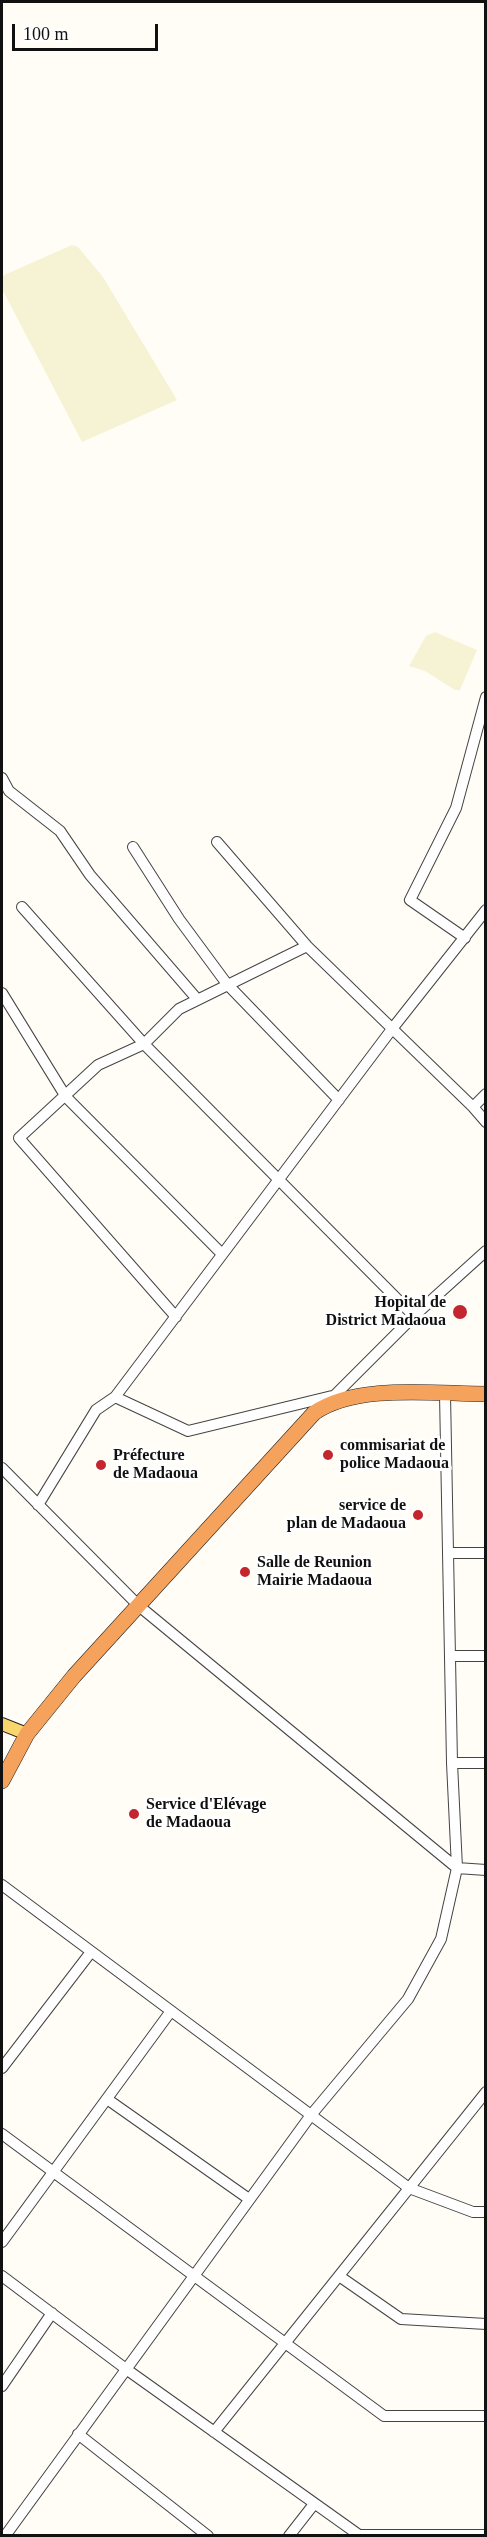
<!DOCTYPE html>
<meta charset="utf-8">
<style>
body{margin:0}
#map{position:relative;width:487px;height:2537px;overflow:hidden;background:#fffdf5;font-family:"Times New Roman",serif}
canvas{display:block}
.frame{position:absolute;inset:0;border:3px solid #111;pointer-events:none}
.scale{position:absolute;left:12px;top:24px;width:146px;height:27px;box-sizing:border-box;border:3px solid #111;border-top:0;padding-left:8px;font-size:18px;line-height:21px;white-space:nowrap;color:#111;-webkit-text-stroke:4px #fff;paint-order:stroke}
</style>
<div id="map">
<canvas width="487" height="2537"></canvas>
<div class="frame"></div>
<div class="scale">100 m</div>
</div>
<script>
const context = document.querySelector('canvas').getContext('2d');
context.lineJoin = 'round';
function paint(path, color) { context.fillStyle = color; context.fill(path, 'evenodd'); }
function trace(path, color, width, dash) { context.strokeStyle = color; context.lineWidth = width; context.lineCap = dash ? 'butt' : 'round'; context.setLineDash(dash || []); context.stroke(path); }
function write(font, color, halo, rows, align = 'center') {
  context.font = font + ' "Times New Roman",serif'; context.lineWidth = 6; context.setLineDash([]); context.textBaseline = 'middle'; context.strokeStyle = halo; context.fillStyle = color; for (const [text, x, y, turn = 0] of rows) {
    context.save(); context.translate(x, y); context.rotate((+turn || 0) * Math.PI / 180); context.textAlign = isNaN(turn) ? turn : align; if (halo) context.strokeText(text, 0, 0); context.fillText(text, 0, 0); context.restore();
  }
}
paint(new Path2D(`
 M72 245 78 247 103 277 177 400 82 442 2 289V276Z
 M435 632 477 650 460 690H455L425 671 409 666 426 636Z`), '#f6f3d4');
const minor = new Path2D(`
 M2 778 9 791 60 831 90 875 197 999
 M217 842 307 946 473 1107 486 1122
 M133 847 179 919 227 984 339 1100
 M22 907 144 1044 414 1316
 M465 938 410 900 456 808 486 697
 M2 993 66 1097 222 1254
 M473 1107 486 1094
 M176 1317 19 1138 98 1065 144 1044 179 1009 307 946
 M115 1397 188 1431 332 1396
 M330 1400 414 1316 486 1251
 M2 1468 139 1606 457 1868 486 1870
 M38 1505 96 1410 115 1397 392 1029 486 910
 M449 1553H486
 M450 1656H486
 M452 1763H486
 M2 1885 409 2188 473 2212H486
 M2 2068 91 1952
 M107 2099 249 2199
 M2 2134 384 2416H486
 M2 2242 171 2011
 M2 2276 126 2369 359 2535H486
 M339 2276 401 2319 486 2324
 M2 2386 52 2313
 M214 2432 486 2092
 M78 2434 208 2536
 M5 2536 311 2115 408 1999 441 1939 457 1868 452 1763 445 1394
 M289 2536 314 2504`);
const major = new Path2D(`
 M2 1724 27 1734`);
const highway = new Path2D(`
 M2 1781 27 1734 74 1676 314 1413C357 1383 435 1394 486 1394`);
trace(minor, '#444', 12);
trace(major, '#222', 14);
trace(highway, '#222', 16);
trace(minor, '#fff', 10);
trace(major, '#f9d66b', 12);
trace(highway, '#f5a25d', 15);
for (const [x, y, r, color] of [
 [460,1312,8,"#c4262e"],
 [328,1455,6,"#c4262e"],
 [101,1465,6,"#c4262e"],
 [418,1515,6,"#c4262e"],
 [245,1572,6,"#c4262e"],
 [134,1814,6,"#c4262e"]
]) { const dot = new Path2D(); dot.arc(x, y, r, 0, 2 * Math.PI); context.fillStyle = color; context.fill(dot); trace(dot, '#fff', 2); }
write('bold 16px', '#111', '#fff', [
 ["Hopital de",446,1303,"right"],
 ["District Madaoua",446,1321,"right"],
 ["commisariat de",340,1446],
 ["police Madaoua",340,1464],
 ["Préfecture",113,1456],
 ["de Madaoua",113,1474],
 ["service de",406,1506,"right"],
 ["plan de Madaoua",406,1524,"right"],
 ["Salle de Reunion",257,1563],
 ["Mairie Madaoua",257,1581],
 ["Service d'Elévage",146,1805],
 ["de Madaoua",146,1823]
], 'left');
</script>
